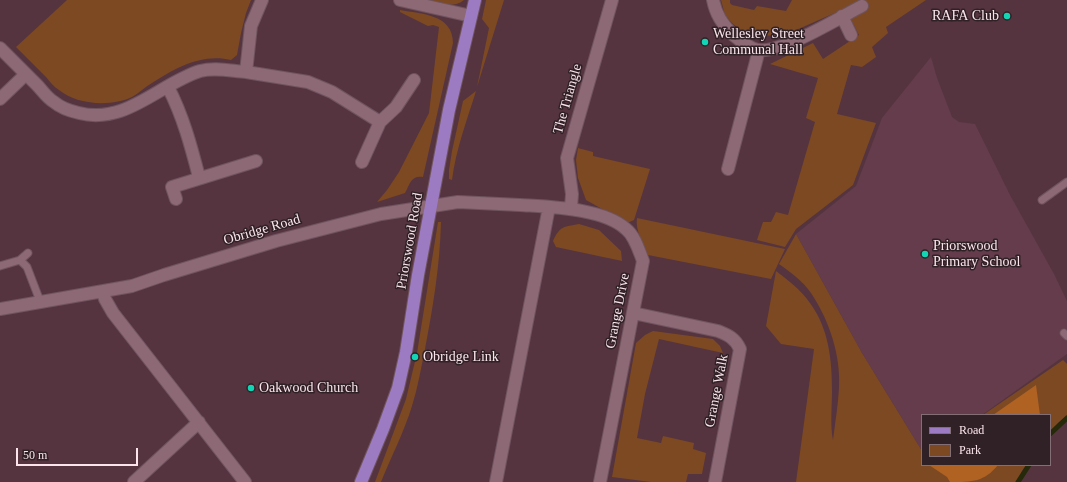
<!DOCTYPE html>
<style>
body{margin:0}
#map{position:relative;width:1067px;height:482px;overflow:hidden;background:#553440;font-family:"Times New Roman",serif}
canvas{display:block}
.legend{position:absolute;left:921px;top:414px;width:130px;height:52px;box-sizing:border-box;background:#302126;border:1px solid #816f75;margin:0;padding:5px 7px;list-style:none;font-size:12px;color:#fae5ec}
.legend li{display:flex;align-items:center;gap:8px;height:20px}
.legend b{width:20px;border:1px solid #816f75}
.scale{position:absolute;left:16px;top:448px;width:122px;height:18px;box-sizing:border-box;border:2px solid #fae5ec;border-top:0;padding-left:5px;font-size:12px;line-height:14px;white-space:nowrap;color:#fae5ec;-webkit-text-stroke:3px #302126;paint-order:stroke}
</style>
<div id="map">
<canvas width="1067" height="482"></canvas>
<ul class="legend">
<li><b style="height:5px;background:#9d7bc2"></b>Road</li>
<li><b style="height:11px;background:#7c4922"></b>Park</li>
</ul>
<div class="scale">50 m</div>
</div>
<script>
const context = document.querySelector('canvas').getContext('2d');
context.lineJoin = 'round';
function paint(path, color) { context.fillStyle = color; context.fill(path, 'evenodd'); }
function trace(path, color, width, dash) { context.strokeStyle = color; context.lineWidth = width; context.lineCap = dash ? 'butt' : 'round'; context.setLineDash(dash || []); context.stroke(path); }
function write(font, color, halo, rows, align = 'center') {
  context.font = font + ' "Times New Roman",serif'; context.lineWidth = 3; context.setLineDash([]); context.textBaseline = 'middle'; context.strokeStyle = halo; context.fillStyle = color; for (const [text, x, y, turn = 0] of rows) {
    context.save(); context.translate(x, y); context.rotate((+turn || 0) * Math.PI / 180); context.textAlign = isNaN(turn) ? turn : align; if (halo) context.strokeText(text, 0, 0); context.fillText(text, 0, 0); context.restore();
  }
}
paint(new Path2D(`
 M931 57 937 78 952 117 959 122 975 124 1010 195 1054 274 1067 301V354L982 415H922V451L862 353 796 234 856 186 882 118Z`), '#643c4b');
paint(new Path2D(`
 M67 0H251L246 13 241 33 237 55 231 60C202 53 175 68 152 83 145 87 139 93 132 97 111 107 77 105 59 90 54 87 50 82 46 77 36 67 26 57 16 47Z
 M427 0H464C453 9 440 3 427 0Z
 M486 0H504L477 87 489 28 482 19Z
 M721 0H730V3L732 5 754 10 757 6 786 11 792 0H926L886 27 888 33 872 47 876 57 862 67 851 65 837 114 876 123 853 185 796 229 785 247 757 240 763 222H771L776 212 788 215 815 122 806 118 818 78 770 64 813 43 823 59 859 35 846 10 837 12 778 38 773 36 745 33 733 24 725 15Z
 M400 10C421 14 453 14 453 43L423 177C411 175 410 184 405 193L377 202 387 190 399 172 429 113 439 27 433 25 428 26 400 12Z
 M476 91C467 120 456 149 452 180L449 179V170L452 151 463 101Z
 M578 148 593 152V156L650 169 634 220 627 223 586 200 578 178 576 160Z
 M637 218 785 249 771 279 648 255C643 244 635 230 637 218Z
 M438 222H441C440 265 433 307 425 349 421 368 418 387 412 406 404 432 391 457 381 482H375L406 399 417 353Z
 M579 224 599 230 621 251 622 261 556 247 553 241C560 226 563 227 579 224Z
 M796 234 862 353 922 451V465H1026L1022 471 1017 482H796L814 349 781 344 766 326 776 271C788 280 801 290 810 303 829 329 832 360 832 391 832 407 830 425 833 440 835 423 838 406 839 388 841 355 829 320 811 293 803 281 790 272 779 264Z
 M653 331 713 339 720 346 723 353 659 339 645 394 637 438 661 443 663 436 694 443 693 449 706 453 702 474H688L686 482H651L612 477 636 343 645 335Z
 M1063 360 1067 364V416L1058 423 1050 434V415H983Z`), '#7c4922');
paint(new Path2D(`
 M1036 385 1040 415H993Z
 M929 465H998C984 482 973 482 950 482L947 477Z`), '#af6222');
trace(new Path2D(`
 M1050 434 1067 418
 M1018 482 1029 465`), '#262a0b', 5);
const service = new Path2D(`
 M1042 200 1067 182
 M20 260 28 253
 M0 266 20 260 27 267 40 301
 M1064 333 1067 336`);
const minor = new Path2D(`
 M400 0 471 16
 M713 0C716 15 722 23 732 34 739 40 749 48 758 50 781 54 840 17 862 6
 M842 16 851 35
 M0 48C12 60 24 72 37 85 42 90 47 98 54 102 61 108 70 111 79 113 126 125 159 84 200 71 215 67 231 71 246 72L251 26 262 0
 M246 72 308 82 332 92 380 122
 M168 87C183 116 191 146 199 177
 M0 99 26 74
 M362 162 380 122 396 107 414 80
 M728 169 759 50
 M176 199 172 187 256 161
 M571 208 572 194 567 158 612 0
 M103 291 105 299 113 313 245 482
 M0 309 132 286 164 275 276 241 381 214 458 202C479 203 499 204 520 205 549 207 603 208 626 229 635 236 639 251 643 261L600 482
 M633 313 718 331C728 335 735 338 740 349L715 482
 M134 482 199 422
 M496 482 549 207`);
const primary = new Path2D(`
 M361 482 383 429 398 388 406 352 418 275 449 110 475 0`);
trace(service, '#6f545e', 9);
trace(minor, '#6f545e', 14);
trace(primary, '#6f545e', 14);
trace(service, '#8d6875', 7);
trace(minor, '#8d6875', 12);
trace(primary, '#9d7bc2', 12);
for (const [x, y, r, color] of [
 [1007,16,4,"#11d5b4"],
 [705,42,4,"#11d5b4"],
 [925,254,4,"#11d5b4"],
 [415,357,4,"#11d5b4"],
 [251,388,4,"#11d5b4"]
]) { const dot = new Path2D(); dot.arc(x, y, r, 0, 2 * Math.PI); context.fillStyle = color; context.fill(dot); trace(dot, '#302126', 1.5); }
write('14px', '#fae5ec', '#302126', [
 ["RAFA Club",999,16,"right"],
 ["Wellesley Street",713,34],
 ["Communal Hall",713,50],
 ["Priorswood",933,246],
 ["Primary School",933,262],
 ["Obridge Link",423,357],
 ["Oakwood Church",259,388]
], 'left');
write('14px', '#fae5ec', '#302126', [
 ["The Triangle",568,99,-74],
 ["Obridge Road",262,230,-16],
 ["Priorswood Road",410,241,-80],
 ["Grange Drive",618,311,-79],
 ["Grange Walk",717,391,-79]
]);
</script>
